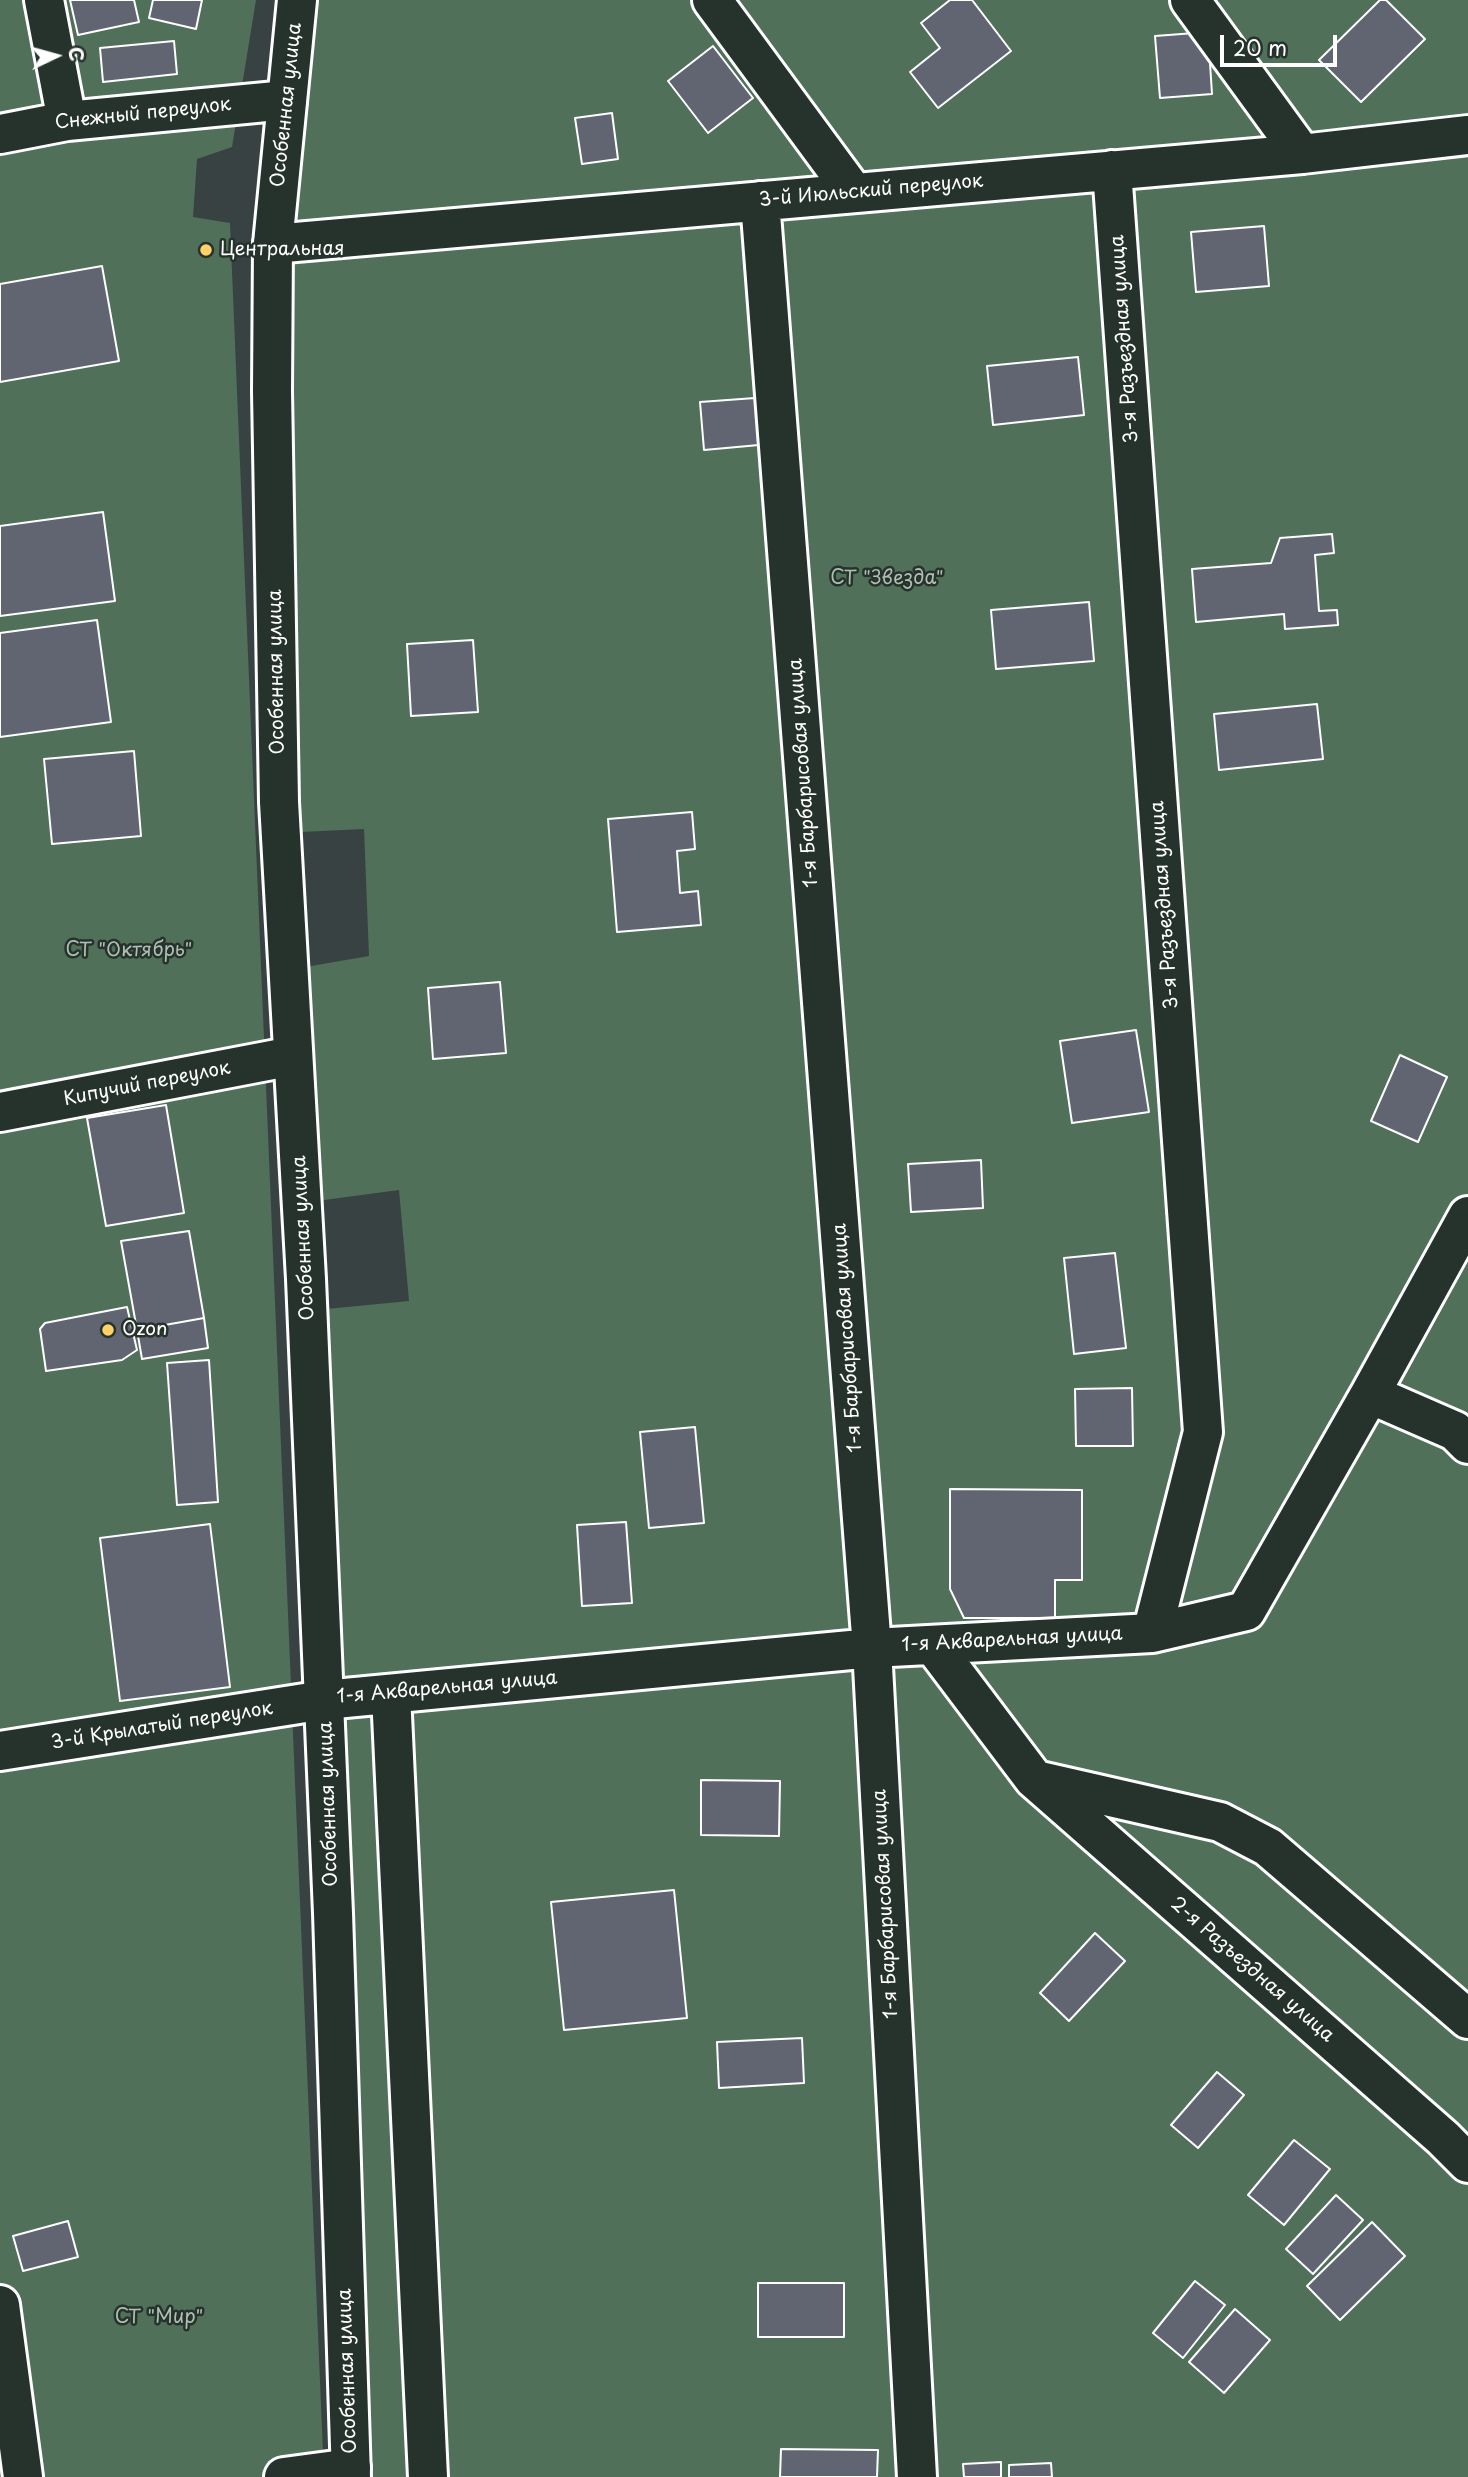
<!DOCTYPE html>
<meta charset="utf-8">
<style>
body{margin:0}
#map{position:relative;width:1468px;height:2477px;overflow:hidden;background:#384242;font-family:"Playpen Sans",sans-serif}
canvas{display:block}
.north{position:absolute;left:21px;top:21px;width:70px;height:70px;-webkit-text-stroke:5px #26332d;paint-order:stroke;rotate:85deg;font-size:19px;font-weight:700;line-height:28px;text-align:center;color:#fff}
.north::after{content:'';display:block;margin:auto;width:24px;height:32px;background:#fff;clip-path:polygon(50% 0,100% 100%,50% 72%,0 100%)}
.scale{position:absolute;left:1220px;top:35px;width:117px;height:32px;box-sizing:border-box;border:4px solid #fff;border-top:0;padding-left:9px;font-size:21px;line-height:24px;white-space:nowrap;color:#fff;-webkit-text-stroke:5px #26332d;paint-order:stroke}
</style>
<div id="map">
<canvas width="1468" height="2477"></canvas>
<div class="north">С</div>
<div class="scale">20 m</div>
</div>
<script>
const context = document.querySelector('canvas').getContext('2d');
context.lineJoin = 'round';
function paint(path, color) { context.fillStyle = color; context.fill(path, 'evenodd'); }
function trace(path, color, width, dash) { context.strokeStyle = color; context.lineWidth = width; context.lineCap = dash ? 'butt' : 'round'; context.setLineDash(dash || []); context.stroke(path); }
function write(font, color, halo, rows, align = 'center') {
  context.font = font + ' "Playpen Sans",sans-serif'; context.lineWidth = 5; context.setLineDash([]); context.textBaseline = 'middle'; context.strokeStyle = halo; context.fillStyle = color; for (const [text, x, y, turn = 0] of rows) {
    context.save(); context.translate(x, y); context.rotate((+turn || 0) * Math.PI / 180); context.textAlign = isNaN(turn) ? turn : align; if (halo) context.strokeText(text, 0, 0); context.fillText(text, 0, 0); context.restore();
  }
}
paint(new Path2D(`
 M0 0H256L232 147 197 159 193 217 230 223 324 2477H0Z
 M315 0H1468V2477H365L306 1311 409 1301 399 1190 287 1205 288 970 369 956 364 829 279 833 269 229Z`), '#507059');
const building = new Path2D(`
 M70 0H134L139 22 78 35Z
 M153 0H202L196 29 149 18Z
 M950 0H972L1011 51 938 108 910 72 940 48 921 23Z
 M1380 0H1386L1425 39 1361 102 1319 60Z
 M1208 32 1212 94 1160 98 1155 36Z
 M174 41 177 74 103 82 100 48Z
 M713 46 753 98 708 133 668 81Z
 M612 113 618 159 582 164 575 118Z
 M1264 226 1269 286 1196 292 1191 232Z
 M102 266 119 361 0 382V284Z
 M1078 357 1084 415 993 425 987 366Z
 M755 398 759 445 704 450 700 402Z
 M103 512 115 601 0 616V526Z
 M1332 534 1334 553 1315 555 1319 611 1337 610 1338 625 1285 629 1284 614 1196 622 1192 569 1271 563 1280 538Z
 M1089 602 1094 661 996 669 991 610Z
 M97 620 111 722 0 737V633Z
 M473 640 478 712 411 716 407 644Z
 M1317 704 1323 759 1219 770 1214 714Z
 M134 751 141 836 52 844 44 759Z
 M692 812 695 849 677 851 680 893 698 891 701 925 617 932 608 819Z
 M500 982 506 1053 433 1059 428 988Z
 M1136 1030 1149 1112 1072 1123 1060 1041Z
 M1400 1055 1447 1077 1418 1142 1371 1121Z
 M166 1105 184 1213 106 1226 87 1118Z
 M981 1160 983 1208 911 1212 908 1164Z
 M189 1231 204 1318 137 1330 121 1241Z
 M1115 1253 1126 1348 1074 1354 1064 1258Z
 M127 1307 137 1350 122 1360 46 1371 40 1329 45 1323Z
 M204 1318 208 1348 142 1359 137 1330Z
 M209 1360 218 1502 177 1505 167 1363Z
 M1132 1388 1133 1446H1076L1075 1389Z
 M695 1427 704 1523 649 1528 640 1432Z
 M950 1489 1082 1490V1580H1055V1618H964L950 1589Z
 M626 1522 632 1603 582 1606 577 1525Z
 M210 1524 230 1687 120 1701 100 1538Z
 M701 1780 780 1781 779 1836 701 1835Z
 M674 1890 687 2018 564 2030 551 1902Z
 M1095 1933 1125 1961 1069 2021 1040 1993Z
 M802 2038 804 2083 719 2088 717 2042Z
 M1217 2072 1244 2095 1198 2148 1171 2125Z
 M1294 2140 1330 2169 1284 2225 1248 2195Z
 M1336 2195 1363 2220 1313 2274 1286 2249Z
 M68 2221 78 2257 23 2271 13 2236Z
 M1372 2222 1405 2256 1340 2320 1307 2286Z
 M1195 2281 1225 2305 1183 2358 1153 2333Z
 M758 2283H844V2337H758Z
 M1235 2309 1270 2340 1224 2393 1189 2362Z
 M781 2449 878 2450 877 2477H780Z
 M1001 2462V2477H964L963 2464Z
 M1051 2463 1052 2477H1009V2465Z`);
paint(building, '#616572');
trace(building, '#fff', 2);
const minor = new Path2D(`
 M44 0 67 121
 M712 0 854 193
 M1190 0 1302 154
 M0 134 67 121 287 100
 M1112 170 1203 1432 1152 1633
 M760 201 872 1648 917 2477
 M273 244 1302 154 1468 135
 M0 1112 293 1056
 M1370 1394 1455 1431 1468 1444
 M933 1645 1034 1779 1443 2138 1468 2163
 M391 1694 428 2477
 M0 1751 324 1700 872 1648 1152 1633 1246 1611 1370 1394 1468 1216
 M1040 1781 1220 1822 1268 1847 1468 2019
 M0 2305 23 2477
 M284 2477 351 2468`);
const major = new Path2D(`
 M297 0 273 244 272 391 279 802 306 1279 333 1913 351 2477`);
trace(minor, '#fff', 44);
trace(major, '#fff', 44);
trace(minor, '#26332d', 38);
trace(major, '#26332d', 38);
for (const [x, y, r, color] of [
 [206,250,7,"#ffd166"],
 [108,1330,7,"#ffd166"]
]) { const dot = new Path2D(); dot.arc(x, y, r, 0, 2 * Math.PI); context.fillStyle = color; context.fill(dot); trace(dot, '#26332d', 2.5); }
write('19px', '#fff', '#26332d', [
 ["Особенная улица",287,105,-84],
 ["Снежный переулок",143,114,-6],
 ["3-й Июльский переулок",871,191,-5],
 ["3-я Разъездная улица",1125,339,-94],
 ["Особенная улица",277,672,-91],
 ["1-я Барбарисовая улица",804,773,-94],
 ["3-я Разъездная улица",1165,905,-94],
 ["Кипучий переулок",147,1084,-11],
 ["Особенная улица",304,1238,-93],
 ["1-я Барбарисовая улица",848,1338,-94],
 ["1-я Акварельная улица",1012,1640,-3],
 ["1-я Акварельная улица",447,1688,-5],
 ["3-й Крылатый переулок",162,1726,-9],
 ["Особенная улица",329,1804,-92],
 ["1-я Барбарисовая улица",886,1904,-93],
 ["2-я Разъездная улица",1252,1970,41],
 ["Особенная улица",348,2371,-92]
]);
write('19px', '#fff', '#26332d', [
 ["Центральная",220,250],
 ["Ozon",122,1330]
], 'left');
write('19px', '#b0bfb4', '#26332d', [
 ["СТ \"Звезда\"",887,579],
 ["СТ \"Октябрь\"",129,951],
 ["СТ \"Мир\"",159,2318]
]);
</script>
